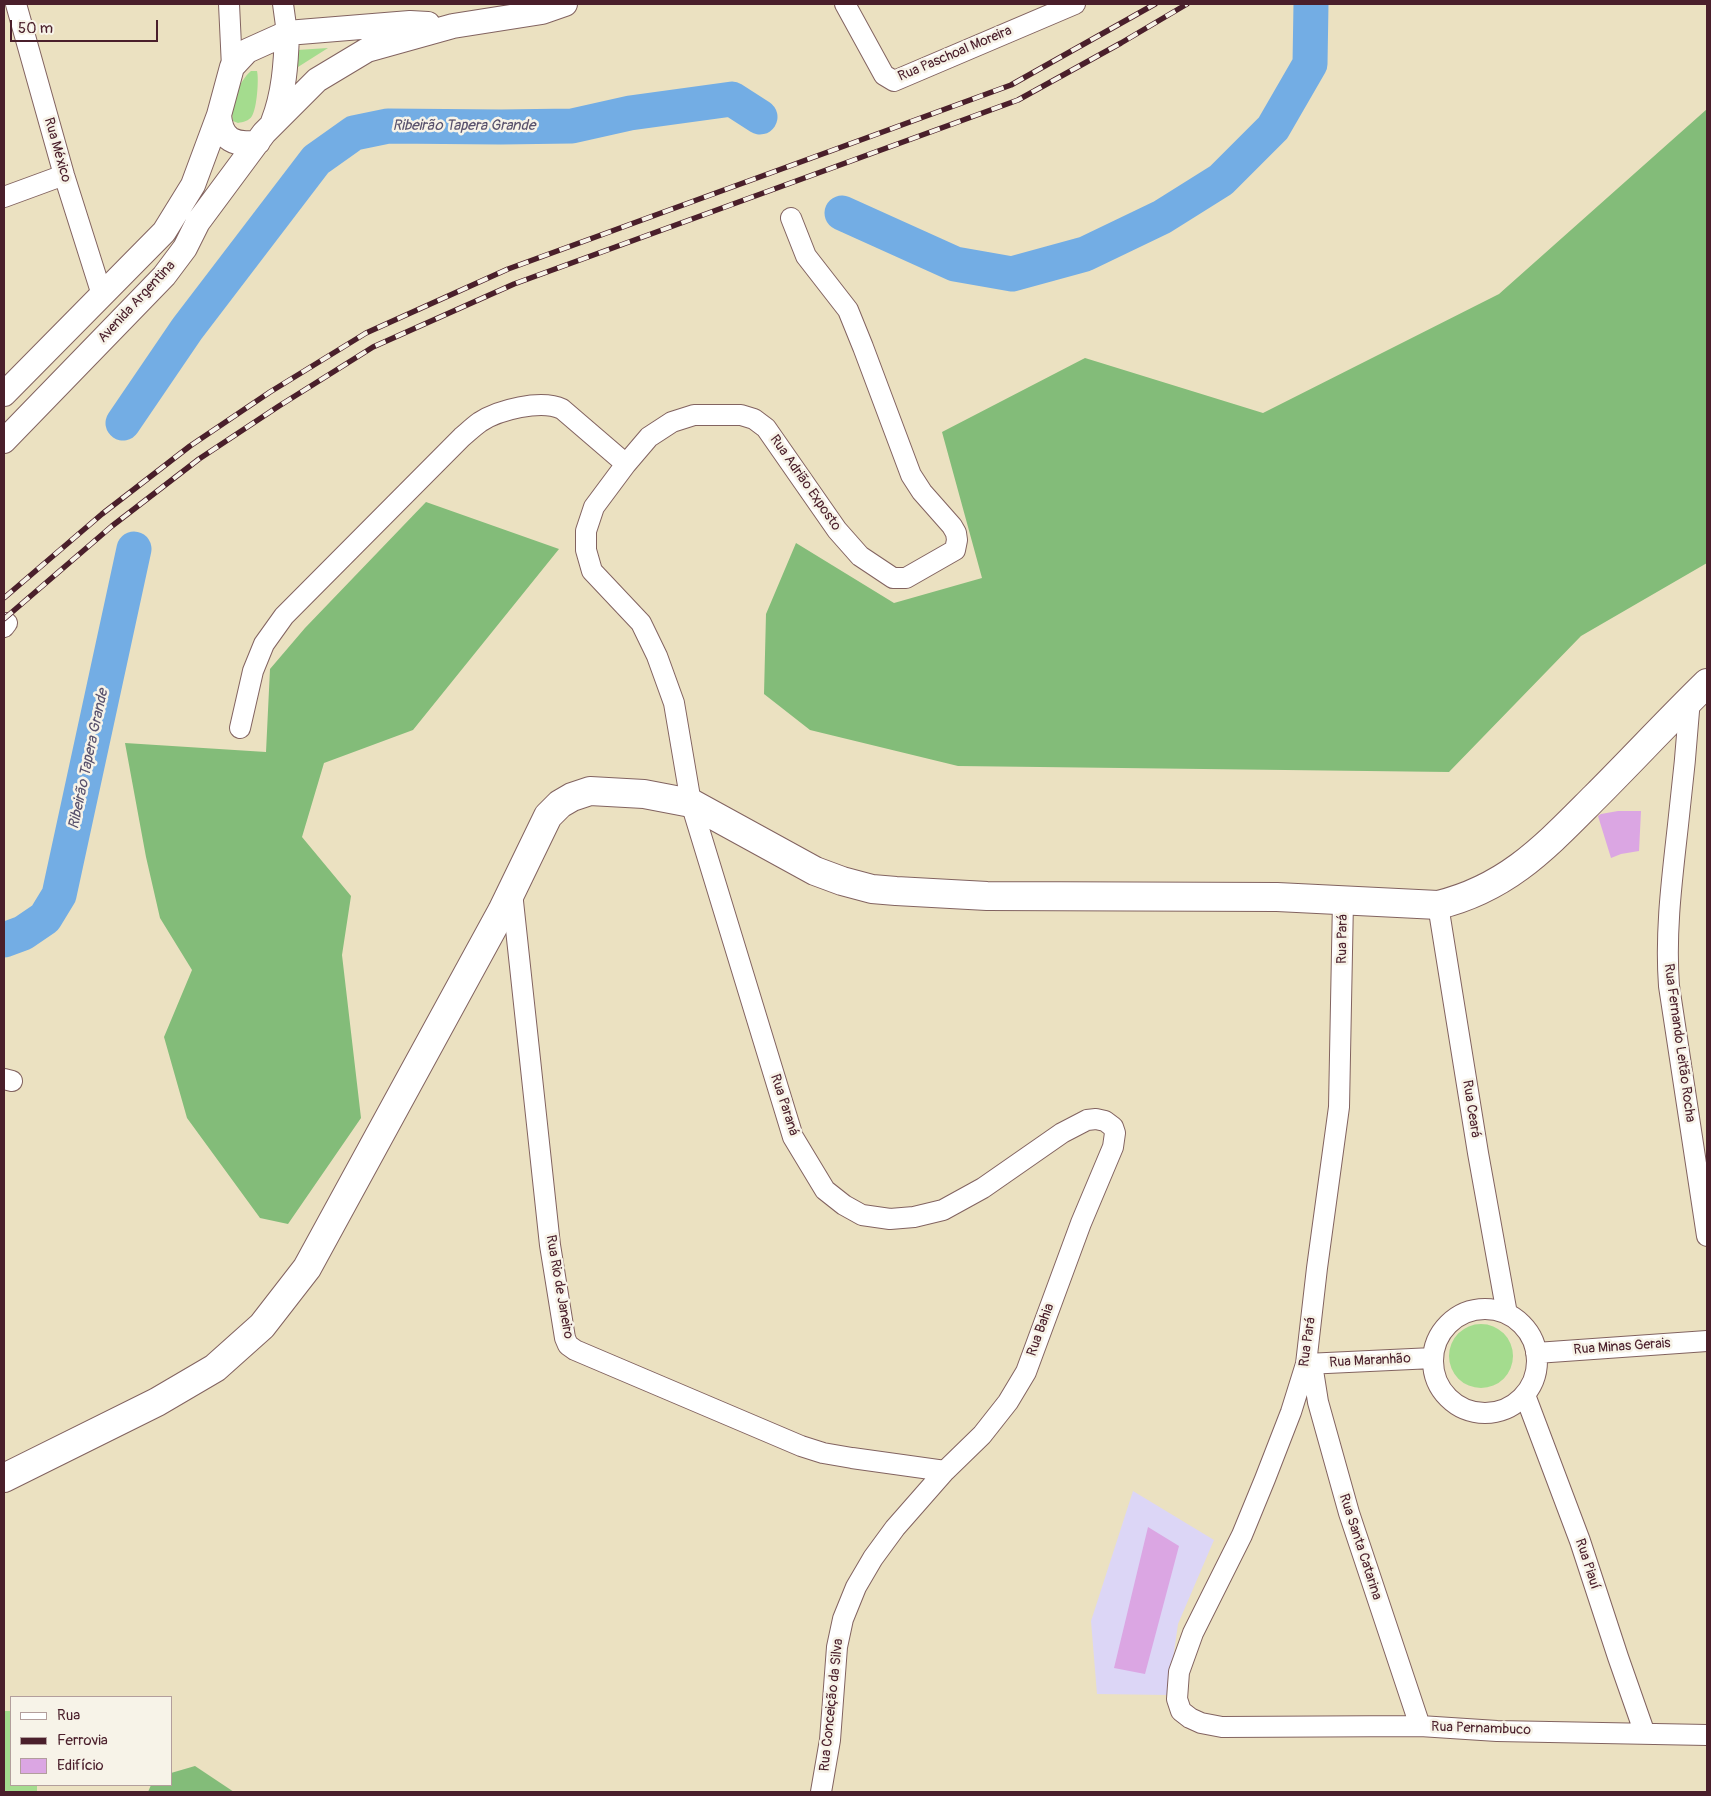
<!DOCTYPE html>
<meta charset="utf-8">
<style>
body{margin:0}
#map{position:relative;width:1711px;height:1796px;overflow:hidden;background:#ebe1c1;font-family:Pangolin,sans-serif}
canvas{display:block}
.frame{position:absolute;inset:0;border:5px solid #4a1f2b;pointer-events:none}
.legend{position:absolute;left:10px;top:1696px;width:162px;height:90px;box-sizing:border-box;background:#f7f3e8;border:1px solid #b29e9c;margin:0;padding:6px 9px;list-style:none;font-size:15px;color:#4a1f2b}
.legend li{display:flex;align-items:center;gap:10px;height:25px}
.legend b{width:25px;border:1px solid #b29e9c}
.scale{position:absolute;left:10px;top:20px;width:148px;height:22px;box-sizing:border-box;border:2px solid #4a1f2b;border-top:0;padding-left:6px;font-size:15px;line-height:18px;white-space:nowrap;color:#4a1f2b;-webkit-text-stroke:4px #f7f3e8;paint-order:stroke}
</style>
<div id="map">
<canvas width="1711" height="1796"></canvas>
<div class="frame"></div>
<ul class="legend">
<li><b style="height:6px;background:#fff"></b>Rua</li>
<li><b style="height:6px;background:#4a1f2b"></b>Ferrovia</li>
<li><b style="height:14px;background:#dba6e3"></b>Edifício</li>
</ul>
<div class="scale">50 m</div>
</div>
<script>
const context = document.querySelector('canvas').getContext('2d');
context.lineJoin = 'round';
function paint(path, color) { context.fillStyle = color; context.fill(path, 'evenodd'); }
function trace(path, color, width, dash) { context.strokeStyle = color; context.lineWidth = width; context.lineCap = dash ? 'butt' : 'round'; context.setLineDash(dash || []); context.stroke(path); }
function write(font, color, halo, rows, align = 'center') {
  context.font = font + ' Pangolin,sans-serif'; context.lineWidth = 5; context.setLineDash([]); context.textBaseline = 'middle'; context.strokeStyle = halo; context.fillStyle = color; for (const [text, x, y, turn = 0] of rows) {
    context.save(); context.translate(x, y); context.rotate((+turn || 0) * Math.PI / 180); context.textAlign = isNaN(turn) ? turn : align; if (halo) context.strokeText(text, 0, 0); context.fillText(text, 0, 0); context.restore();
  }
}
paint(new Path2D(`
 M1133 1491 1214 1540 1178 1624 1168 1695 1097 1694 1091 1621Z`), '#dcd6f6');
paint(new Path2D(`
 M328 48 298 67 297 50Z
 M251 71H257C259 79 257 108 252 116 249 121 243 122 238 123L233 121C230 105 239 81 251 71Z
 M1449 1356a32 32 0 1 1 64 0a32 32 0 1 1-64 0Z
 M4 1711H11V1785H37V1792H4Z`), '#a4dc8e');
paint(new Path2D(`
 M1707 109V563L1581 636 1449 772 958 766 810 730 764 694 766 614 796 543 894 603 982 578 942 432 1085 358 1263 413 1499 294Z
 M426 502 559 549 413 730 324 763 302 837 351 896 342 955 361 1118 288 1224 260 1218 187 1118 164 1037 192 970 160 918 146 857 125 743 266 752 270 669 305 628Z
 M195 1766 234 1792H148L151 1785H171V1773Z`), '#83bc79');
trace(new Path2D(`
 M842 213 955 264 1012 274 1085 254 1162 217 1221 180 1273 128 1310 64 1311 4
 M123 423 187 329 316 160 354 133 388 126 501 127 572 126 630 113 732 99 760 117
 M4 940 23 933 45 918 59 895 134 549`), '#73ade4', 35);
paint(new Path2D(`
 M1618 811H1641L1639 851 1621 854 1611 858 1598 816 1601 814Z
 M1148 1527 1179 1546 1145 1674 1114 1668Z`), '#dba6e3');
const minor = new Path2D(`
 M16 4 64 175 102 295
 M229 4 232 67
 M283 4 287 33
 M845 4 884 75 894 81 1075 4
 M4 197 64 175
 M791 218 806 256 848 310 863 347 911 475 922 492 952 526 956 533 957 540 955 550 906 578H893L860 556 837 530 766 428 754 419 741 415H694L672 422 649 437 626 464 594 507 586 531V550L592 571 641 623 657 656 674 703 691 803 793 1137 825 1190 844 1205 862 1215 890 1219 914 1217 943 1210 983 1188 1062 1133 1087 1120 1096 1119 1105 1121 1113 1127 1115 1133 1113 1147 1081 1223 1026 1372 1008 1402 982 1435 945 1471 895 1528 873 1558 856 1587 843 1619 837 1647 830 1740 821 1792
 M4 627 7 623
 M1690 699C1687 741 1683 783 1678 825 1672 879 1665 932 1669 986L1707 1236
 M240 728 253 671 264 644 284 616 462 437C468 432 473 427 480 422 498 410 541 399 562 409L626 464
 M512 892 550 1245 565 1338 568 1345 575 1350 801 1446 823 1453 852 1458 945 1471
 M1343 900 1339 1107 1317 1268 1306 1364 1291 1412 1265 1479 1242 1535 1193 1633 1179 1672 1177 1699 1181 1711 1190 1718 1201 1723 1222 1727 1420 1726 1497 1731 1707 1735
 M1438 905 1478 1153 1507 1314
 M4 1079 12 1081
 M1433 1361a52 52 0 1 1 104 0a52 52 0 1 1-104 0Z
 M1536 1353 1707 1341
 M1306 1364 1433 1358
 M1312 1364 1318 1402 1349 1513 1420 1726
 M1525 1395 1580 1541 1618 1657 1645 1734`);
const tertiary = new Path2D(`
 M219 115C221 140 235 146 258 142
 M273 122C284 94 286 64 287 33
 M4 394 164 232 193 185 219 115 232 67 247 51 287 33 410 23 428 24
 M4 441 164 276 185 248 198 222 264 133 317 80 367 50 453 26 542 12 565 4`);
const secondary = new Path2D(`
 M4 1478 157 1402 215 1368 262 1326 307 1268 502 911 548 816 560 804 572 797 590 791 644 794 691 803 815 871 842 881 872 889 896 891 987 896 1277 897 1438 905C1508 888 1546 846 1595 797 1633 759 1669 720 1707 683`);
trace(minor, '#826360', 22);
trace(tertiary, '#826360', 26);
trace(secondary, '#826360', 30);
trace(minor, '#fff', 20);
trace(tertiary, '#fff', 24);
trace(secondary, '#fff', 28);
const rail = new Path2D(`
 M4 598 102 514 190 446 270 392 366 333 508 269 1011 85 1155 4
 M4 619 112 526 199 459 279 406 373 347 514 284 1018 100 1121 43 1187 4`);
trace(rail, '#4a1f2b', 5.5);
trace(rail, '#f7f3e8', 4, [11]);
write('14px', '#4a1f2b', '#f7f3e8', [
 ["Rua Paschoal Moreira",955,54,-23],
 ["Rua México",57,150,74],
 ["Avenida Argentina",137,302,-47],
 ["Rua Adrião Exposto",805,483,55],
 ["Rua Pará",1343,939,-89],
 ["Rua Fernando Leitão Rocha",1679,1043,82],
 ["Rua Paraná",784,1105,72],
 ["Rua Ceará",1471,1109,81],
 ["Rua Rio de Janeiro",559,1287,80],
 ["Rua Bahia",1041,1330,-70],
 ["Rua Pará",1308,1342,-82],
 ["Rua Minas Gerais",1622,1347,-4],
 ["Rua Maranhão",1370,1361,-3],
 ["Rua Santa Catarina",1360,1547,72],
 ["Rua Piauí",1587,1564,72],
 ["Rua Conceição da Silva",832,1705,-84],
 ["Rua Pernambuco",1481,1729,2]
]);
write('italic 15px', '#58516c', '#f7f3e8', [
 ["Ribeirão Tapera Grande",464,126],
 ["Ribeirão Tapera Grande",89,759,-78]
]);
</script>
